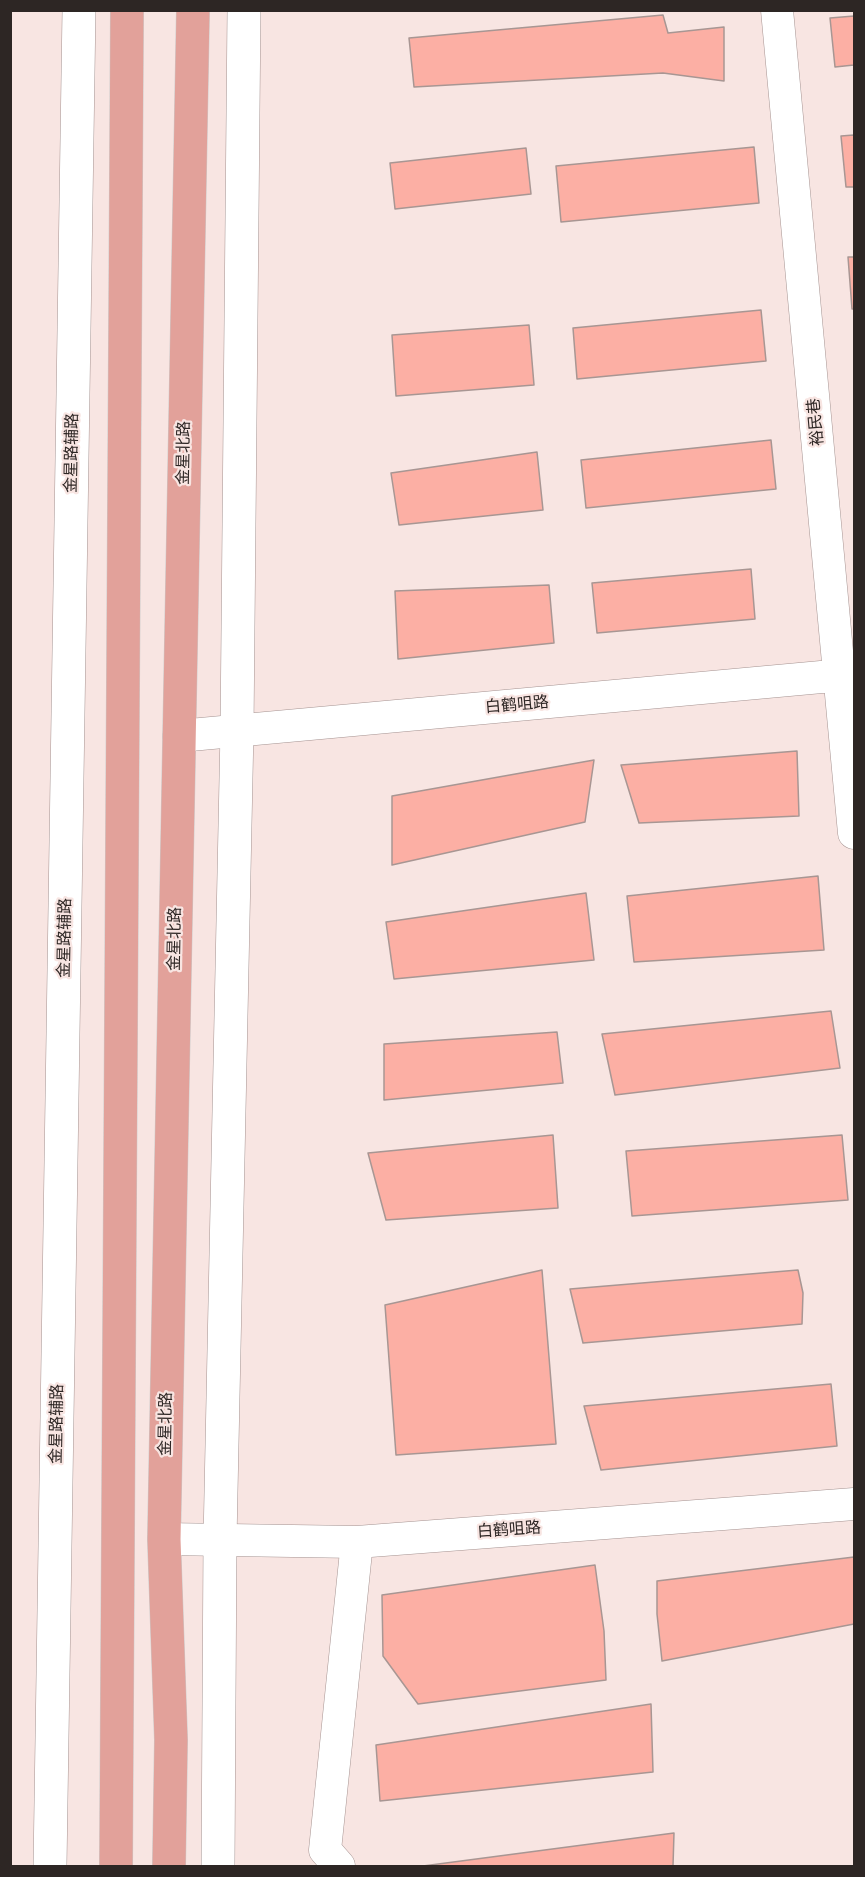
<!DOCTYPE html>
<meta charset="utf-8">
<style>
body{margin:0}
#map{position:relative;width:865px;height:1877px;overflow:hidden;background:#f8e5e2;font-family:"Noto Serif",serif}
canvas{display:block}
.frame{position:absolute;inset:0;border:12px solid #2d2624;pointer-events:none}
</style>
<div id="map">
<canvas width="865" height="1877"></canvas>
<div class="frame"></div>
</div>
<script>
const context = document.querySelector('canvas').getContext('2d');
context.lineJoin = 'round';
function paint(path, color) { context.fillStyle = color; context.fill(path, 'evenodd'); }
function trace(path, color, width, dash) { context.strokeStyle = color; context.lineWidth = width; context.lineCap = dash ? 'butt' : 'round'; context.setLineDash(dash || []); context.stroke(path); }
function write(font, color, halo, rows, align = 'center') {
  context.font = font + ' "Noto Serif","Noto Sans SC",serif'; context.lineWidth = 4.5; context.setLineDash([]); context.textBaseline = 'middle'; context.strokeStyle = halo; context.fillStyle = color; for (const [text, x, y, turn = 0] of rows) {
    context.save(); context.translate(x, y); context.rotate((+turn || 0) * Math.PI / 180); context.textAlign = isNaN(turn) ? turn : align; if (halo) context.strokeText(text, 0, 0); context.fillText(text, 0, 0); context.restore();
  }
}
const building = new Path2D(`
 M663 15 668 33 724 27V81L663 73 414 87 409 38Z
 M854 16V65L835 67 830 18Z
 M854 135V187H846L841 136Z
 M754 147 759 203 561 222 556 166Z
 M526 148 531 194 395 209 390 163Z
 M848 257H854V309H852Z
 M761 310 766 361 577 379 573 328Z
 M529 325 534 385 396 396 392 335Z
 M771 440 776 489 586 508 581 460Z
 M537 452 543 510 399 525 391 473Z
 M751 569 755 619 597 633 592 583Z
 M549 585 554 643 398 659 395 591Z
 M797 751 799 816 639 823 621 765Z
 M594 760 585 822 392 865V796Z
 M818 876 824 950 634 962 627 896Z
 M586 893 594 960 394 979 386 922Z
 M831 1011 840 1068 615 1095 602 1034Z
 M557 1032 563 1083 384 1100V1044Z
 M553 1135 558 1208 386 1220 368 1153Z
 M842 1135 848 1200 632 1216 626 1151Z
 M542 1270 556 1444 396 1455 385 1305Z
 M798 1270 803 1293 802 1324 583 1343 570 1289Z
 M831 1384 837 1446 601 1470 584 1406Z
 M854 1557V1624L662 1661 657 1614V1581Z
 M595 1565 604 1631 606 1680 418 1704 383 1656 382 1595Z
 M651 1704 653 1772 380 1801 376 1745Z
 M674 1833 673 1866H423Z`);
paint(building, '#fcafa4');
trace(building, '#a89693', 1.5);
const street = new Path2D(`
 M777 10 854 833
 M179 736 854 674
 M164 1539 357 1542 854 1504
 M339 1866 325 1850 357 1542`);
const secondary = new Path2D(`
 M50 1866 79 10
 M218 1866 220 1540 237 730 244 10`);
const primary = new Path2D(`
 M116 1866 127 10
 M169 1866 171 1740 164 1539 193 10`);
trace(street, '#a59391', 33);
trace(secondary, '#a59391', 34);
trace(primary, '#cdcbca', 34);
trace(street, '#fff', 32);
trace(secondary, '#fff', 33);
trace(primary, '#e2a19a', 33);
write('16px', '#2d2624', '#f8e5e2', [
 ["裕民巷",816,422,-95],
 ["金星路辅路",72,453,-89],
 ["金星北路",184,453,-89],
 ["白鹤咀路",517,705,-5],
 ["金星路辅路",65,938,-89],
 ["金星北路",175,939,-89],
 ["金星路辅路",57,1424,-89],
 ["金星北路",166,1424,-89],
 ["白鹤咀路",509,1530,-4]
]);
</script>
